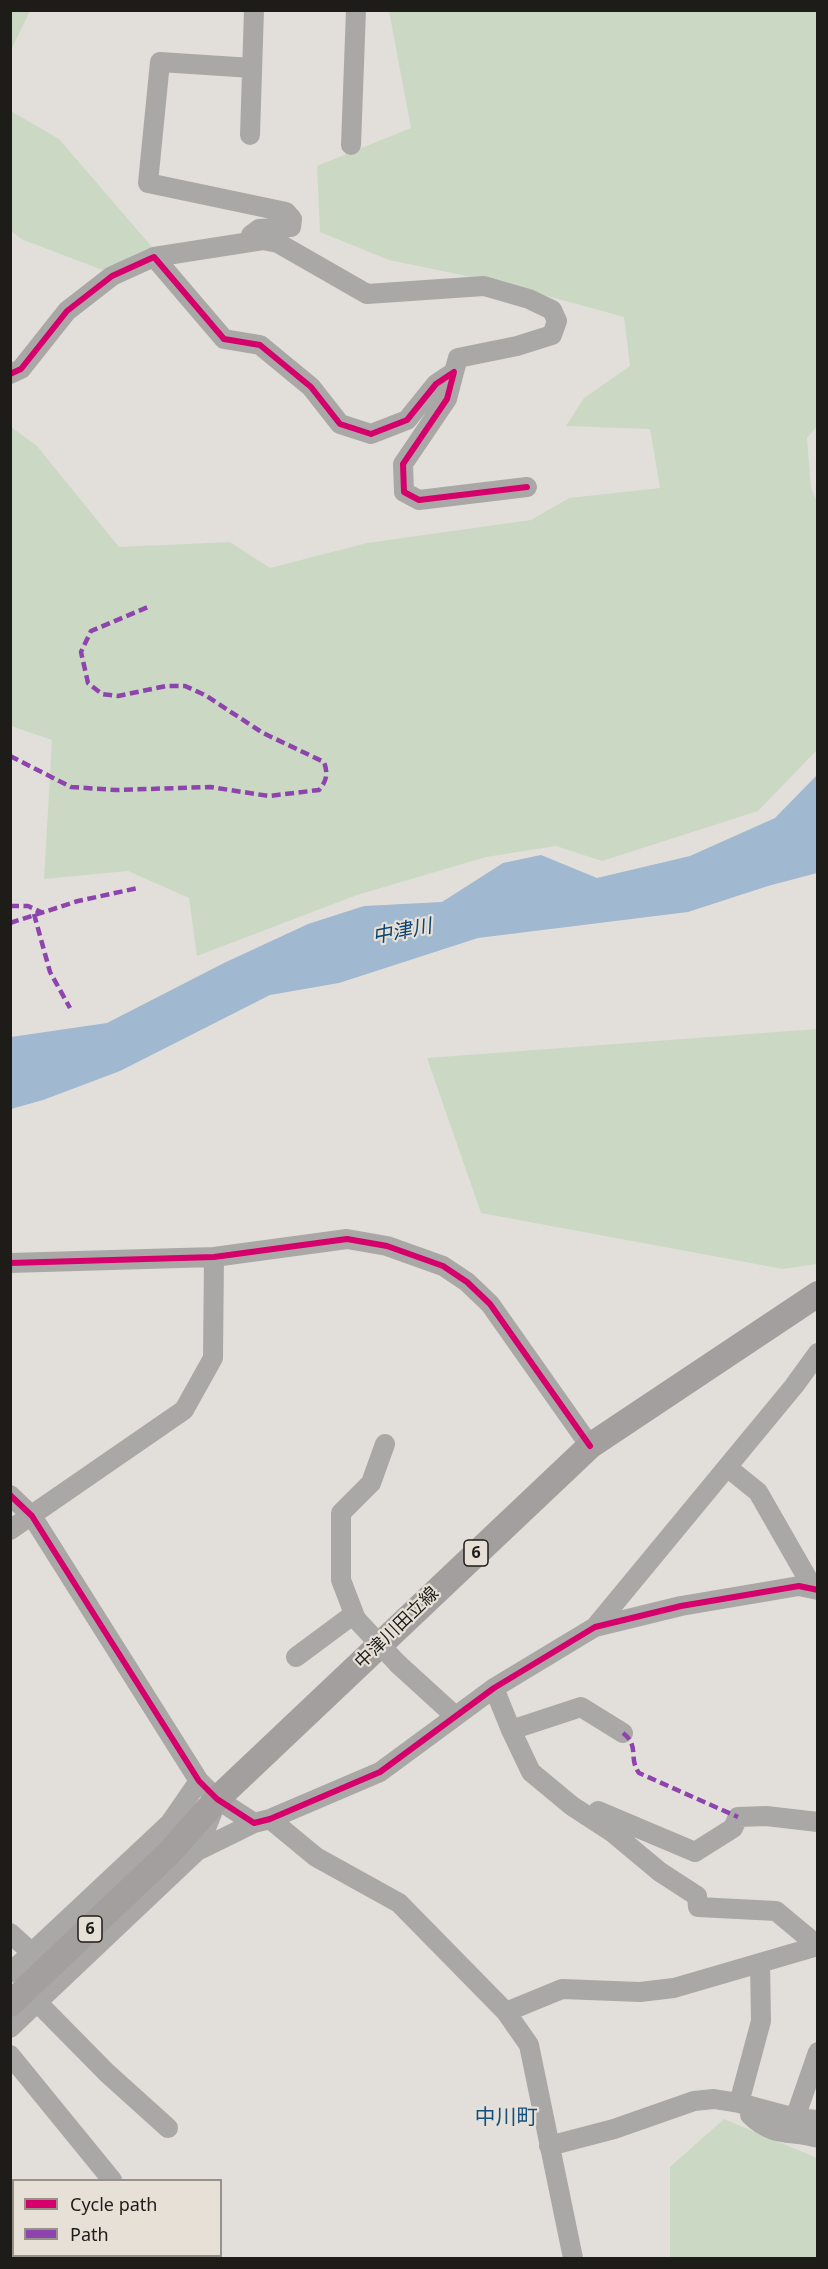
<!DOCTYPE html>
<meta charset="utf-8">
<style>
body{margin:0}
#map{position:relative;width:828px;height:2269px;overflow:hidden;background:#e2dfda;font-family:"Noto Sans",sans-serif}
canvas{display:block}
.frame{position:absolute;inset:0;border:12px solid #1e1c18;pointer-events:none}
.legend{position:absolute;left:12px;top:2179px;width:210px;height:78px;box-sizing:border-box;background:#e6e0d6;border:2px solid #96928a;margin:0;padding:8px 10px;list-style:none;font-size:18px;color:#1e1c18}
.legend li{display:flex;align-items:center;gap:12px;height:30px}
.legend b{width:30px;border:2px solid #96928a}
</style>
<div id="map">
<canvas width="828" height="2269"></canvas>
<div class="frame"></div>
<ul class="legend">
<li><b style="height:8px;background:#d6006c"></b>Cycle path</li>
<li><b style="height:8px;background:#8e44ad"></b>Path</li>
</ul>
</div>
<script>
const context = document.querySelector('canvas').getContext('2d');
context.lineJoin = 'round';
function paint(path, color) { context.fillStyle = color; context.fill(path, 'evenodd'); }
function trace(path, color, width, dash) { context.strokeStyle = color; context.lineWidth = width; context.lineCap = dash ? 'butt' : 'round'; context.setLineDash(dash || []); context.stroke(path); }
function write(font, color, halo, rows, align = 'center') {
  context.font = font + ' "Noto Sans","Noto Sans JP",sans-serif'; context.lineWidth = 4.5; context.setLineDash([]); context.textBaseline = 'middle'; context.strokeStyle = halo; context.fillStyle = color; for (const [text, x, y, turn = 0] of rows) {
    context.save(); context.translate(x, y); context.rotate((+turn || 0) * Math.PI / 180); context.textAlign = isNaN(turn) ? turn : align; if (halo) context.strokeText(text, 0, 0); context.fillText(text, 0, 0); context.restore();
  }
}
paint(new Path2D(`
 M11 10 30 11 11 50 10 11Z
 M389 11H817L818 425 807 438 811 488 818 503 817 750 758 811 602 861 556 846 486 857 357 895 197 956 189 898 128 871 44 879 52 740 11 726 10 426 37 446 119 547 230 542 270 568 367 543 531 520 569 498 660 488 650 429 566 426 584 398 630 366 624 317 500 283 389 260 320 232 317 166 411 128Z
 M11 111 59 139 152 247 113 274 21 239 11 231Z
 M817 1029V1264L783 1269 481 1213 427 1058Z
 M724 2119 817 2158V2258H670V2167Z`), '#cbd9c4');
paint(new Path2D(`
 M817 775V873L768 886 688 912 478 938 339 983 270 995 120 1071 43 1100 11 1109V1037L107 1023 224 963 308 924 364 906 442 902 503 863 541 855 597 878 690 856 775 818Z`), '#a0b8d0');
trace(new Path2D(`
 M250 135 254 10
 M351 145 356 10
 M251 235 259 229 291 227 292 219 286 212 148 183 160 62 252 68
 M154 257 263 240 278 243 367 294 484 286 529 299 552 310 557 321 552 335 517 346 458 358 454 372
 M10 374 21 369 67 311 112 276 154 257 224 339 260 345 311 387 340 424 371 434 407 420 436 384 454 372 447 399 403 464 404 492 419 500 527 487
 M10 1263 214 1257 347 1239 387 1246 443 1266 467 1282 490 1304 590 1446
 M727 1467 758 1492 813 1588
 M10 1495 32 1516 199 1781 217 1799 254 1823 270 1819 380 1772 494 1688 595 1627 681 1606 799 1586 818 1590
 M10 1530 184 1410 213 1358 214 1257
 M356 1619 341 1580V1513L371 1483 385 1444
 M595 1627 794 1386 818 1353
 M296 1657 354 1614
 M398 1664 454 1715
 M494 1688 511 1730 531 1772 572 1806 612 1832 660 1872 697 1896 698 1907 776 1911 818 1946
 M511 1730 581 1707 623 1733
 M598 1811 695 1852 733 1828 738 1817 766 1816 818 1822
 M270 1819 316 1857 399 1903 506 2012 529 2045 573 2258
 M197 1851 254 1823
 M10 1933 32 1953
 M10 1973 170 1823 199 1781
 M36 2001 107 2073 168 2128
 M506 2012 562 1989 640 1992 674 1988 818 1946
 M10 2028 197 1851 214 1808
 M10 2055 112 2180
 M739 2103 761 2021 760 1963
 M750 2107V2115C774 2138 790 2130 818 2138
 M795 2118 818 2120
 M549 2146 614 2129 694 2101 714 2099 739 2103 795 2118 818 2052
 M175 2256 180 2258`), '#aaa8a6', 20);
trace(new Path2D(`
 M10 2004 169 1853 217 1799 590 1446 818 1294`), '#a29f9e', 26);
trace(new Path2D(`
 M356 1619 398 1664`), '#aaa8a6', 20);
trace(new Path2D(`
 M10 756 71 787 116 790 210 787 269 796 319 790C327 781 328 773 324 762L263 733 205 695 185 686H166L118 696 102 694 88 683 81 652 91 631 148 607
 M10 906H28L41 912
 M34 914 50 972 70 1008
 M10 923 78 901 138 888
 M623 1733C640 1746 628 1758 639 1773L738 1817`), '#8e44ad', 4.5, [9, 4.5]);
trace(new Path2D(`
 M10 374 21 369 67 311 112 276 154 257 224 339 260 345 311 387 340 424 371 434 407 420 436 384 454 372 447 399 403 464 404 492 419 500 527 487
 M10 1263 214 1257 347 1239 387 1246 443 1266 467 1282 490 1304 590 1446
 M10 1495 32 1516 199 1781 217 1799 254 1823 270 1819 380 1772 494 1688 595 1627 681 1606 799 1586 818 1590`), '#d6006c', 6);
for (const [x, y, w] of [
 [476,1553,24],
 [90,1929,24]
]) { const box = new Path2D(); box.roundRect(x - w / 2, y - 13, w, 26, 4.5); context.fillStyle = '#e6e0d6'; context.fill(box); trace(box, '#1e1c18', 1.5); }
write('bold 16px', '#1e1c18', null, [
 ["6",476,1553],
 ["6",90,1929]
]);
write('18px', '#1e1c18', '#e6e0d6', [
 ["中津川田立線",397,1628,-44]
]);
write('italic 20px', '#0c4372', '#e6e0d6', [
 ["中津川",402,932,-11]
]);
write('21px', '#125080', '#e6e0d6', [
 ["中川町",506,2118]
]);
</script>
